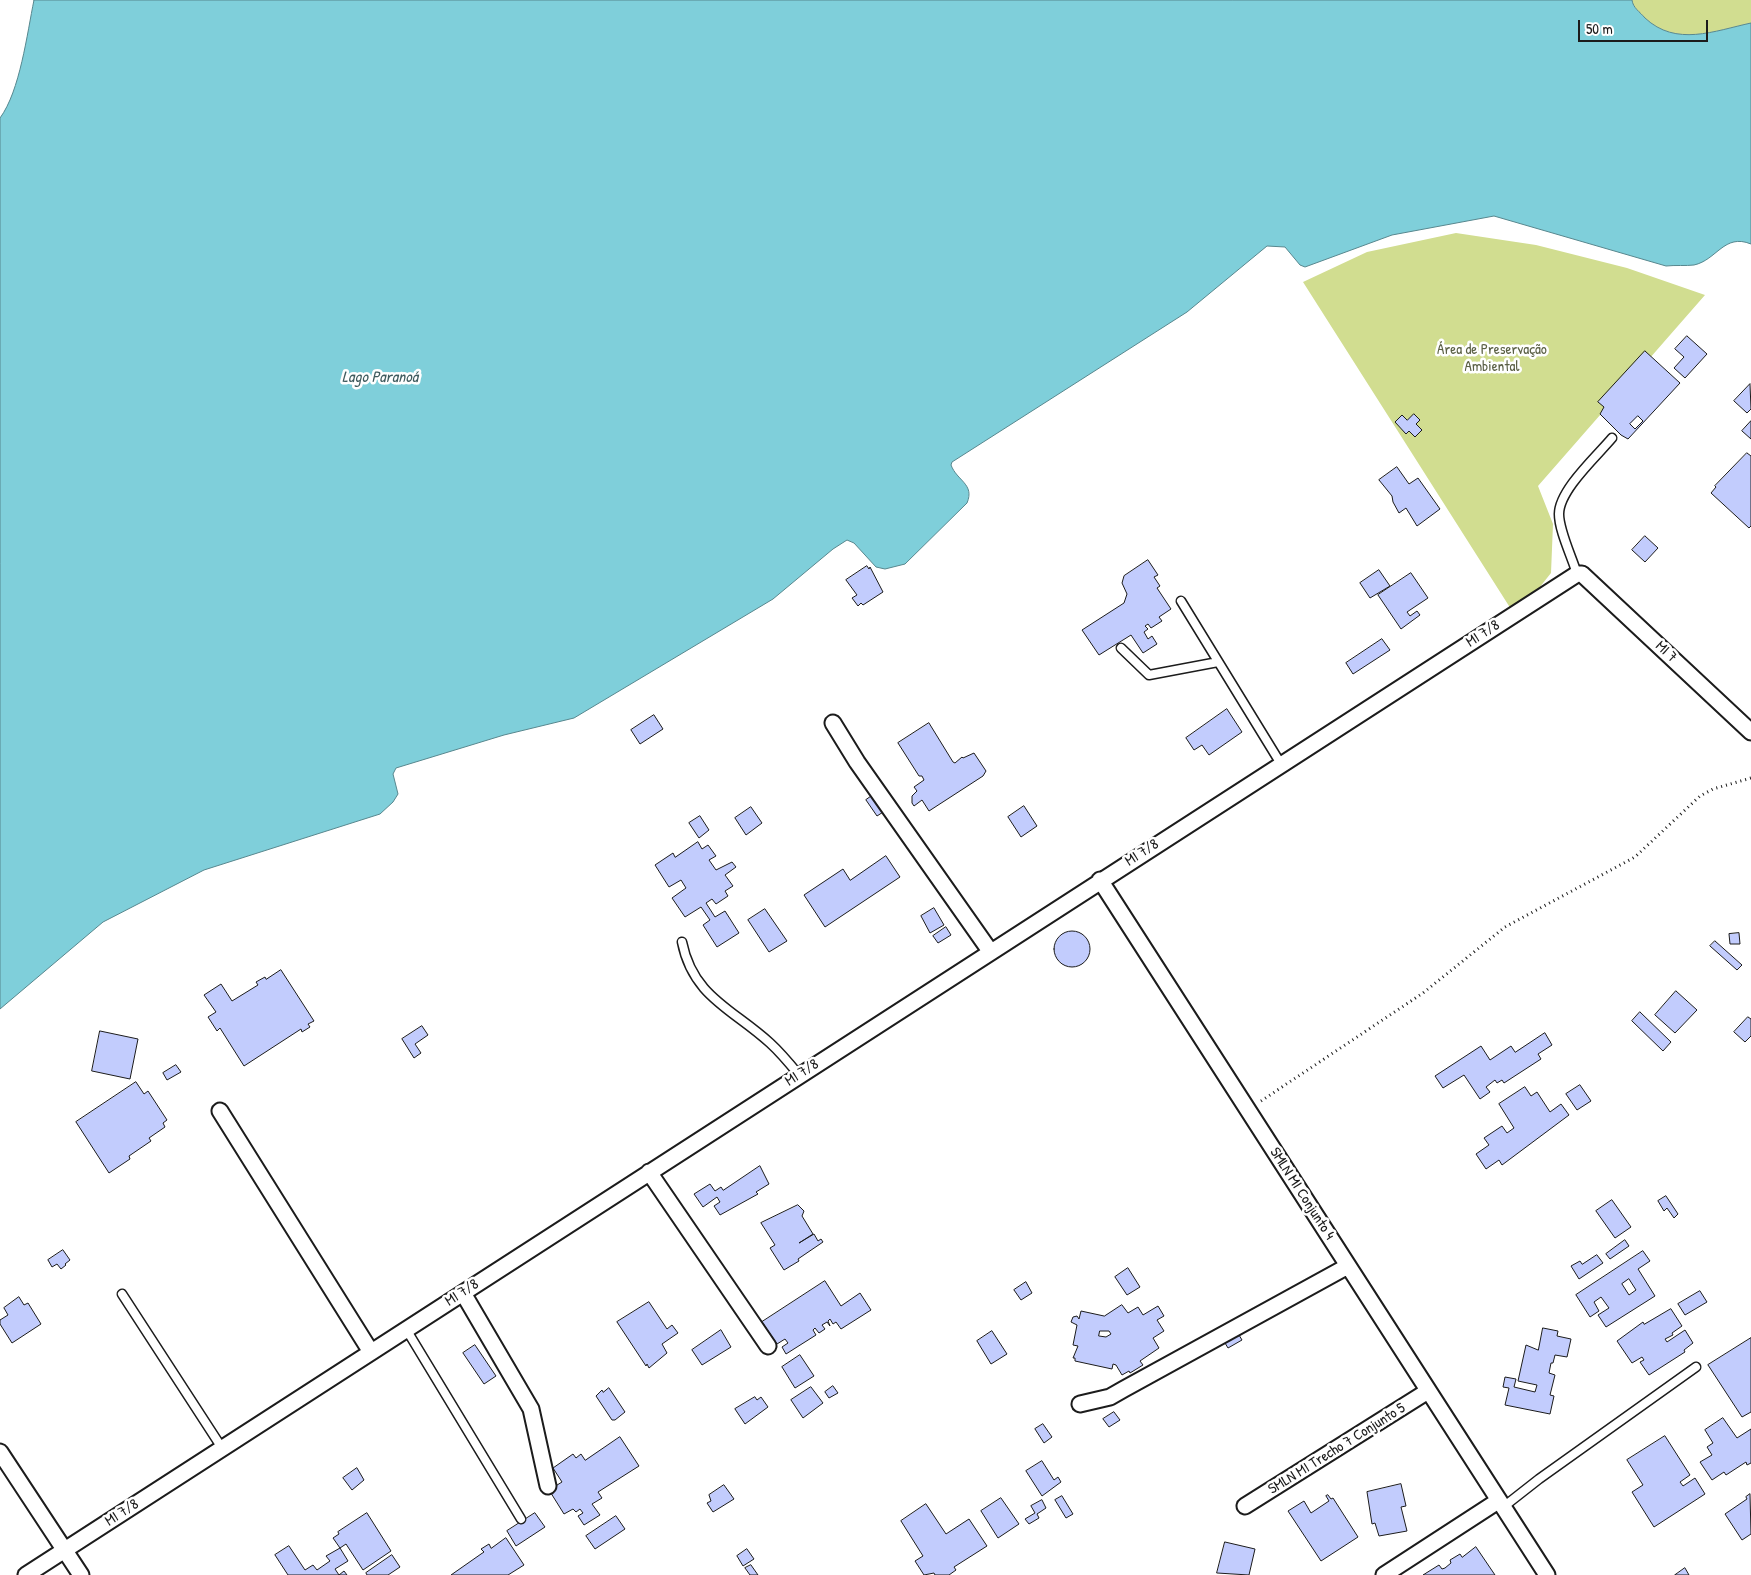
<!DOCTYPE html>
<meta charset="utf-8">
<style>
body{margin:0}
#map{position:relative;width:1751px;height:1575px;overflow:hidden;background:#fff;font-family:"Patrick Hand",sans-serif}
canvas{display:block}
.scale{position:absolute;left:1578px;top:20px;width:130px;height:22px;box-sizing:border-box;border:2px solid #1c1c1c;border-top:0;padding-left:6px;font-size:15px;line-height:18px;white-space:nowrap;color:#1c1c1c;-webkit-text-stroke:4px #fff;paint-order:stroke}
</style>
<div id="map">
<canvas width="1751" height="1575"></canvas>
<div class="scale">50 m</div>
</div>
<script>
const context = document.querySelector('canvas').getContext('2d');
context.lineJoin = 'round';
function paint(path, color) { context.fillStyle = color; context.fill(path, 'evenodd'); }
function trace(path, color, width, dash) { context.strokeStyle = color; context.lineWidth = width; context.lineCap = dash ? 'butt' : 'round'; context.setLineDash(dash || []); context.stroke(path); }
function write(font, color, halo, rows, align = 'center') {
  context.font = font + ' "Patrick Hand",sans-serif'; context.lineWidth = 5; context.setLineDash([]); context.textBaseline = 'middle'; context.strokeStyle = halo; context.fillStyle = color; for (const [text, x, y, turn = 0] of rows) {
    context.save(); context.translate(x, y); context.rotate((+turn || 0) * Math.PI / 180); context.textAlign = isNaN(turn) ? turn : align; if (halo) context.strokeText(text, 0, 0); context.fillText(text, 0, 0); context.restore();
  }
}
paint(new Path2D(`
 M1632 0H1751V23C1714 31 1676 47 1645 18 1640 12 1633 8 1632 0Z
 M1456 233 1536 245 1627 268 1705 295 1538 486 1553 524 1551 573 1516 617 1303 282 1367 252Z`), '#d1dd90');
const water = new Path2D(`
 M34 0H1632C1633 8 1640 12 1645 18 1676 47 1714 31 1751 23V244C1724 233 1717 260 1694 265 1686 266 1675 265 1666 266L1494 216 1392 235 1305 267 1300 265 1285 247 1267 246 1187 312 952 462 951 465C957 481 975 484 967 503L905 564 885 569 876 567 854 543 847 540 833 549 773 599 574 718 504 735 396 768 393 774 398 794 393 802 380 814 204 870 103 922 0 1009V118C20 91 27 34 34 0Z`);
paint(water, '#7fcfda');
trace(water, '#57878e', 1);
const building = new Path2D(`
 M1687 336 1707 354 1685 378 1674 368 1684 357 1675 349Z
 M1645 351 1680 383 1628 439 1621 435 1600 414 1604 407 1598 402ZM1638 416 1643 421 1635 429 1630 424Z
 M1750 384 1751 409 1747 413 1734 401Z
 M1414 414 1420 420 1416 424 1422 430 1415 437 1409 431 1406 434 1395 422 1402 415 1407 420Z
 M1751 421V439L1742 431Z
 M1747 453 1751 456V526L1749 528 1711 493 1716 487 1715 486Z
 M1397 467 1409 484 1418 478 1440 509 1417 526 1406 508 1399 513 1393 502 1392 496 1379 480Z
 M1645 536 1658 548 1645 562 1632 550Z
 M1148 560 1158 575 1154 577 1160 586 1157 588 1171 609 1159 617 1162 621 1151 628 1148 624 1145 626 1148 629 1144 632 1148 639 1152 636 1157 644 1143 653 1131 635 1099 655 1082 630 1124 603 1127 594 1122 583 1124 576Z
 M867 566 869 569 870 567 883 592 863 605 861 603 858 606 852 598 857 595 846 580Z
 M1379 570 1390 586 1370 598 1360 583Z
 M1411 573 1428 598 1407 612 1410 616 1417 611 1420 615 1401 629 1378 595Z
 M1382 639 1390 650 1353 674 1346 663Z
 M1227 709 1242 732 1209 755 1202 745 1194 750 1186 738Z
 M654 715 663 729 640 744 631 730Z
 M929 723 953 762 955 763 962 757 963 758 974 753 986 771 983 776 929 811 922 800 914 806 912 803V796L917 791 914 787 924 780 922 776H919L898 743Z
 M879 791 891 807 877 816 866 800Z
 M1024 806 1037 826 1021 837 1008 817Z
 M751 807 762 823 746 835 735 818Z
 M700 816 709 830 699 838 689 823Z
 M698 842 702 849 708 845 716 856 709 860 716 870 732 862 736 867 725 875 733 886 725 891 728 896 716 904 712 899 706 903 715 917 725 911 739 933 717 947 703 925 710 920 701 907 685 917 672 898 686 888 681 880 669 887 655 865 673 853 675 857Z
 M886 856 900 877 825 927 804 895 843 869 850 880Z
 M934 908 944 925 930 933 921 916Z
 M765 909 787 941 769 952 748 920Z
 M946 927 951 935 938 943 933 936Z
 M1054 949a18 18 0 1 1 36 0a18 18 0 1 1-36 0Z
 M1739 933 1740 944H1730L1729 934Z
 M1715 941 1742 965 1737 970 1710 946Z
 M281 970 314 1021 308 1024 310 1027 302 1032 301 1029 244 1066 220 1028 217 1031 208 1017 216 1012 204 995 221 984 232 1001 258 985 256 982 265 977 266 979Z
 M1676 991 1697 1010 1675 1033 1655 1015Z
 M1640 1012 1671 1042 1663 1051 1632 1021Z
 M1748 1017 1751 1019V1036L1745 1042 1734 1032Z
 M422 1026 428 1035 415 1044 421 1053 414 1058 402 1039Z
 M100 1031 138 1039 130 1079 92 1071Z
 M1545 1033 1552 1045 1538 1054 1541 1059 1504 1083 1502 1080 1497 1083 1495 1080 1486 1087 1490 1092 1480 1099 1464 1075 1443 1088 1435 1076 1481 1046 1490 1060 1511 1046 1515 1052Z
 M176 1065 181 1072 167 1080 163 1073Z
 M136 1082 144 1094 148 1091 167 1120 163 1123 165 1127 149 1138 151 1141 129 1156 130 1159 109 1173 76 1122Z
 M1580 1085 1591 1101 1577 1110 1566 1094Z
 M1525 1087 1531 1096 1537 1092 1550 1112 1561 1104 1569 1115 1502 1165 1499 1160 1486 1169 1476 1154 1489 1145 1484 1138 1502 1126 1507 1133 1514 1128 1499 1104Z
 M760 1166 769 1184 756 1192 758 1194 720 1215 714 1206 720 1202 717 1197 703 1207 694 1194 710 1184 715 1191 721 1187 723 1190Z
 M1666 1196 1678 1214 1674 1218 1667 1208 1664 1211 1658 1201Z
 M1612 1200 1631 1227 1615 1238 1596 1211Z
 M798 1205 804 1211 802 1216 813 1234 799 1243 814 1234 818 1241 821 1239 823 1242 798 1259 799 1261 784 1270 770 1248 775 1245 761 1223Z
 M1625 1240 1629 1246 1610 1259 1606 1254Z
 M63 1250 70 1260 65 1264 66 1265 61 1269 57 1264 52 1267 48 1260Z
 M1643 1251 1650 1261 1638 1269 1655 1296 1606 1327 1598 1315 1609 1308 1601 1297 1594 1302 1599 1311 1590 1317 1576 1295ZM1629 1279 1636 1290 1629 1295 1622 1284Z
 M1597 1255 1603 1263 1579 1279 1571 1266 1580 1261 1582 1264Z
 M1128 1268 1140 1287 1127 1295 1115 1277Z
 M825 1281 841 1306 860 1293 871 1310 841 1329 836 1322 833 1324 830 1319 828 1321 830 1326 827 1322 822 1325 825 1329 819 1333 815 1328 813 1330 816 1335 786 1354 782 1347 788 1343 785 1339 777 1344 762 1322Z
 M1026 1282 1032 1293 1021 1300 1014 1290Z
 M1700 1291 1707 1302 1685 1315 1678 1304Z
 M19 1297 24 1305 28 1303 41 1324 12 1343 0 1324V1320L8 1315 4 1308Z
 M649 1302 667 1329 672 1325 678 1333 662 1344 667 1353 649 1368 647 1364 646 1366 617 1322Z
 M1122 1305 1128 1313 1138 1307 1143 1315 1158 1306 1164 1316 1157 1320 1164 1331 1153 1338 1159 1348 1140 1361 1143 1365 1130 1373 1129 1371 1122 1375 1116 1365 1113 1364 1112 1369 1075 1361V1358H1073L1078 1346 1073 1345 1077 1325 1071 1322 1073 1317 1077 1316 1079 1319 1081 1311 1104 1316ZM1100 1331H1109L1111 1334 1106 1337 1099 1336Z
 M1671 1309 1682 1326 1672 1333 1673 1335 1665 1339 1667 1342 1685 1330 1693 1343 1684 1350 1685 1352 1649 1375 1640 1362 1644 1360 1642 1357 1632 1363 1617 1341 1643 1322 1644 1324Z
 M1543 1328 1558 1331 1557 1336 1571 1339 1567 1357 1555 1355 1553 1363H1551L1549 1373 1555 1375 1550 1395 1554 1396 1550 1414 1505 1405 1509 1388 1503 1387 1505 1377 1516 1379 1514 1387 1535 1392 1537 1385 1518 1381 1526 1345 1538 1350Z
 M721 1330 731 1347 702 1365 692 1350Z
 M992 1331 1007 1354 991 1364 977 1341Z
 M1239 1335 1242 1340 1228 1348 1225 1343Z
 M1751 1338V1412L1742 1417 1708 1365Z
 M475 1345 496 1376 484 1384 463 1353Z
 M800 1355 814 1376 795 1388 782 1367Z
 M833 1386 838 1393 829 1398 825 1392Z
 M811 1387 823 1403 803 1418 791 1400Z
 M609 1388 625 1412 615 1420H612L596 1396 602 1390 603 1392Z
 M755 1397 757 1400 761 1397 768 1407 745 1424 735 1409Z
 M1114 1412 1120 1420 1109 1427 1103 1419Z
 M1723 1418 1737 1438 1751 1429V1463L1747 1465 1746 1462 1726 1475 1724 1472 1712 1480 1700 1462 1712 1455 1707 1447 1713 1443 1705 1430Z
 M1043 1424 1052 1437 1044 1443 1035 1429Z
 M1665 1436 1690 1475 1680 1482 1683 1486 1695 1478 1705 1494 1654 1527 1632 1492 1643 1485 1627 1460Z
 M620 1437 639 1466 598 1492 602 1498 592 1504 600 1515 584 1525 578 1516 583 1513 580 1509 576 1512 573 1509 564 1514 549 1490 562 1482 553 1468 573 1454 576 1458 581 1454 585 1460Z
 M1042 1461 1054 1480 1058 1477 1061 1482 1042 1496 1026 1471Z
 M357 1468 364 1480 352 1490 343 1478Z
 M1401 1484 1406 1506 1401 1507 1407 1531 1379 1536 1375 1523 1372 1524 1367 1492Z
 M724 1485 734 1499 713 1512 707 1503 711 1501 709 1495Z
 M1750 1494 1751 1534 1742 1540 1725 1514 1747 1499 1746 1497Z
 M1328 1495 1331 1499 1333 1498 1358 1537 1321 1561 1288 1511 1304 1501 1311 1513 1329 1501 1326 1496Z
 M1062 1496 1073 1514 1066 1518 1055 1500Z
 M1001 1498 1019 1524 998 1538 981 1511Z
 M1042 1500 1046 1508 1037 1514 1039 1518 1029 1524 1025 1519 1035 1513 1031 1506Z
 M926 1504 946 1534 969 1519 987 1546 954 1567 956 1570 949 1575H935L934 1573 924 1575 915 1561 923 1556 901 1521Z
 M367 1513 391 1551 363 1570 346 1544 340 1548 333 1538 339 1534 338 1532Z
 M535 1513 545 1527 516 1546 507 1531Z
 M616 1516 625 1529 595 1549 586 1536Z
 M506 1538 524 1565 508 1575H451L481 1554 484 1552 481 1549 489 1544 491 1548Z
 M1225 1542 1255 1549 1249 1575 1217 1573Z
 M289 1546 305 1570 313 1565 317 1570 330 1561 326 1556 340 1548 348 1561 335 1569 339 1575 344 1571 347 1575H288L275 1555Z
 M1476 1547 1495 1575H1423L1439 1565 1442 1569 1445 1568 1451 1563 1450 1560 1460 1554 1462 1557Z
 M747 1549 754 1559 743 1566 737 1556Z
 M392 1555 400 1567 388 1575H367L366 1573Z
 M751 1565 758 1575H750L745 1568Z
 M1685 1568 1689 1575H1675Z`);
paint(building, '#c2ccfd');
trace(building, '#1c1c1c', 1);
const lane = new Path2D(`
 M1577 574C1572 557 1559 531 1559 514 1559 490 1597 456 1612 438
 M1181 601 1281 764
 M1121 648 1149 675 1218 662
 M682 942C693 997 733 1009 770 1043 781 1053 790 1064 799 1075
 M122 1294 222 1448
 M406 1329 521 1519
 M1502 1508 1539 1479 1696 1367`);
const street = new Path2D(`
 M833 723 857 762 990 951
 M1100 880 1547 1575
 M220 1111 371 1352
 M649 1172 768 1346
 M463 1293 531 1409 548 1486
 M1080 1404 1110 1397 1124 1389 1348 1266
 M0 1452 81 1575
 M1245 1506 1428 1391
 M26 1575 1577 574H1582L1751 732
 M1384 1575 1498 1501`);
trace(lane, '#1c1c1c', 11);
trace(street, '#1c1c1c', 19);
trace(new Path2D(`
 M1261 1101 1423 993 1505 927 1635 857 1700 796 1713 789 1751 778`), '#1c1c1c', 3, [1, 4]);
trace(lane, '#fff', 8);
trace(street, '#fff', 15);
write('15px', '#5b6045', '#fff', [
 ["Área de Preservação",1492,350],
 ["Ambiental",1492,367]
]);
write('15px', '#1c1c1c', '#fff', [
 ["MI 7/8",1483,634,-33],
 ["MI 7",1666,652,43],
 ["MI 7/8",1142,853,-33],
 ["MI 7/8",802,1073,-33],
 ["SMLN MI Conjunto 4",1302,1194,57],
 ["MI 7/8",462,1293,-33],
 ["SMLN MI Trecho 7 Conjunto 5",1337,1449,-32],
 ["MI 7/8",122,1513,-33]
]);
write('italic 16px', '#3f5b5e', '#fff', [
 ["Lago Paranoá",380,378]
]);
</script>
